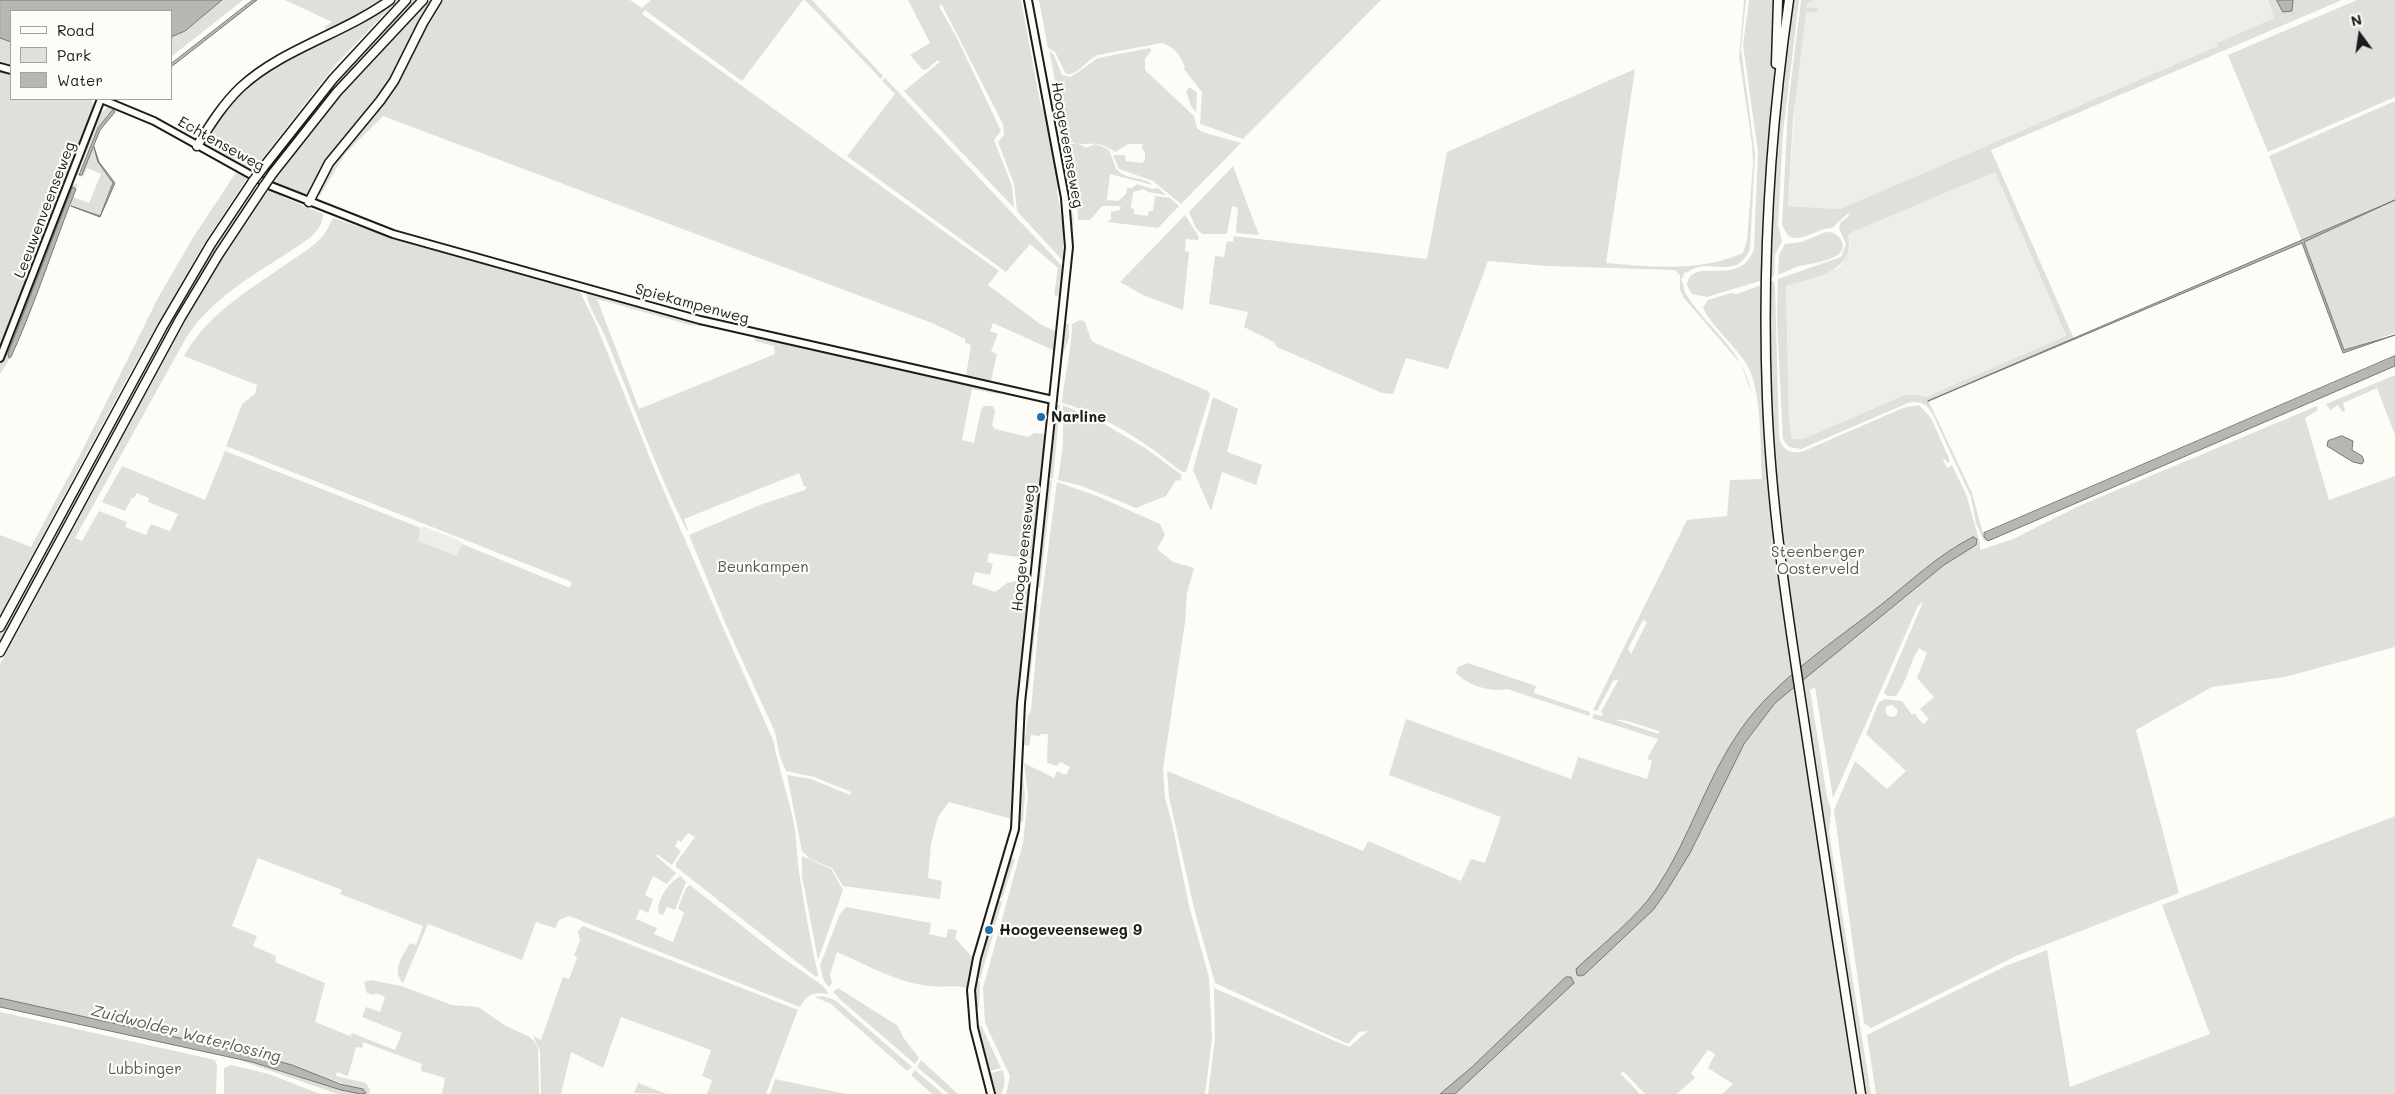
<!DOCTYPE html>
<style>
body{margin:0}
#map{position:relative;width:2395px;height:1094px;overflow:hidden;background:#fdfcf7;font-family:Mali,sans-serif}
canvas{display:block}
.legend{position:absolute;left:10px;top:10px;width:162px;height:90px;box-sizing:border-box;background:#fdfcf7;border:1px solid #a3a29f;margin:0;padding:6px 9px;list-style:none;font-size:15px;color:#1c1c1c}
.legend li{display:flex;align-items:center;gap:10px;height:25px}
.legend b{width:25px;border:1px solid #a3a29f}
.north{position:absolute;left:2335px;top:10px;width:50px;height:50px;-webkit-text-stroke:4px #fdfcf7;paint-order:stroke;rotate:346deg;font-size:14px;font-weight:700;line-height:20px;text-align:center;color:#1c1c1c}
.north::after{content:'';display:block;margin:auto;width:18px;height:22px;background:#1c1c1c;clip-path:polygon(50% 0,100% 100%,50% 72%,0 100%)}
</style>
<div id="map">
<canvas width="2395" height="1094"></canvas>
<ul class="legend">
<li><b style="height:6px;background:#fdfcf7"></b>Road</li>
<li><b style="height:14px;background:#e0dfdb"></b>Park</li>
<li><b style="height:14px;background:#b7b6b2"></b>Water</li>
</ul>
<div class="north">N</div>
</div>
<script>
const context = document.querySelector('canvas').getContext('2d');
context.lineJoin = 'round';
function paint(path, color) { context.fillStyle = color; context.fill(path, 'evenodd'); }
function trace(path, color, width, dash) { context.strokeStyle = color; context.lineWidth = width; context.lineCap = dash ? 'butt' : 'round'; context.setLineDash(dash || []); context.stroke(path); }
function write(font, color, halo, rows, align = 'center') {
  context.font = font + ' Mali,sans-serif'; context.lineWidth = 4.5; context.setLineDash([]); context.textBaseline = 'middle'; context.strokeStyle = halo; context.fillStyle = color; for (const [text, x, y, turn = 0] of rows) {
    context.save(); context.translate(x, y); context.rotate((+turn || 0) * Math.PI / 180); context.textAlign = isNaN(turn) ? turn : align; if (halo) context.strokeText(text, 0, 0); context.fillText(text, 0, 0); context.restore();
  }
}
paint(new Path2D(`
 M1815 0H2268L2274 18 2217 43 2218 46 1840 209 1788 206 1797 74 1806 12H1817L1818 8 1806 7 1807 4Z
 M1995 172 2066 337 1926 397 1919 395H1905L1803 439H1792L1789 421 1786 286 1840 267 1850 246 1848 234Z
 M423 526 463 542 457 556 417 541Z`), '#eeede9');
paint(new Path2D(`
 M222 0H243L171 57V37L185 31Z
 M285 0H384L328 33 324 27 332 22Z
 M393 0H398L336 64 251 173 205 146 203 141 220 113 256 77Z
 M411 0H419L340 85 263 179 260 177 338 78Z
 M429 0H434L387 88 338 146 327 161 308 195 303 197 273 184C318 117 372 57 429 0Z
 M441 0H630L642 8 651 0H803L742 81 645 10 642 14 999 271 988 285 1040 324 1057 332 1055 351 993 323 990 331 998 334 991 351 997 354 991 381 966 376 971 345 965 343V339L932 323 383 116 345 154 321 194 315 197C324 178 334 160 347 144 363 126 381 109 394 88 412 60 422 28 441 0Z
 M805 0H812L883 76 881 79Z
 M908 0H1021L1040 102 1047 120 1059 183 1057 191 1063 226V261L1017 211 1014 184 998 142 1004 135 1003 124 942 5 939 6 957 38 1001 131 994 140 1012 186 1014 208 904 91 940 62 938 60 927 69 923 70 910 55 930 43Z
 M1030 0H1033L1074 221 1072 233Z
 M1039 0H1381L1243 139 1200 124 1202 92 1183 68 1185 67C1180 55 1175 47 1162 43L1098 55C1087 59 1078 76 1066 74L1055 52 1048 48Z
 M1744 0H1746L1741 49 1755 154 1750 248C1738 283 1707 255 1687 273L1685 272 1681 280C1684 284 1683 289 1686 294 1709 331 1743 348 1752 394L1741 364 1683 297 1680 289V275L1675 270 1547 266 1488 261 1448 369 1406 358 1393 394 1382 393 1277 347 1274 342 1244 327 1248 312 1209 304 1215 256 1224 257 1227 241 1233 242 1234 236 1427 259 1447 152 1635 69 1606 263C1651 267 1701 272 1743 253L1747 240 1753 164 1752 143 1739 57Z
 M1749 0H1776L1774 85 1761 279 1763 392C1771 318 1768 244 1773 171 1776 114 1785 57 1791 0H1799L1783 132 1778 225 1782 241 1775 255 1774 276 1769 278 1771 281H1774L1775 288 1779 436C1781 449 1790 455 1804 451L1903 408 1919 405 1931 418 1950 461 1947 463 1945 459 1943 460 1947 468 1952 465 1966 494 1980 543V550L2013 539 2079 506 2317 406 2318 410 2305 418 2329 500 2395 476V647L2285 677 2212 687 2136 730 2179 893 2016 956 1871 1028 1864 1023 1834 810 1855 761 1887 789 1906 771 1866 734 1879 702 1885 699 1902 701 1912 715 1914 713 1923 724 1929 719 1920 709 1934 697 1917 678 1927 653 1919 648C1909 664 1907 682 1896 696H1888L1884 693 1923 602 1918 606 1833 798 1815 687 1810 690 1827 797 1831 809 1829 832 1871 1094H1865L1808 729 1858 1094H1722L1733 1084 1708 1068 1715 1054 1708 1050 1691 1073 1695 1078 1677 1094H1645L1624 1072 1620 1073 1640 1094H1208L1215 1039 1214 988 1349 1047 1368 1031 1359 1032 1348 1044 1215 983 1194 908 1169 797 1167 771 1363 851 1368 841 1461 881 1471 859 1485 863 1501 817 1389 775 1406 719 1571 779 1578 757 1647 779 1652 761 1647 759 1658 739 1592 718 1594 714 1602 716 1603 713 1601 712 1619 679 1613 681 1597 711 1593 710 1687 520 1727 516 1730 480 1762 479C1760 449 1762 389 1747 365 1737 347 1709 324 1703 307L1708 300 1731 293 1737 294 1761 285 1760 281 1707 297 1692 294 1687 285C1691 254 1740 290 1754 249L1758 152 1743 45ZM1643 620 1647 622 1631 654 1628 649ZM1892 705 1898 710 1896 716 1892 717 1887 715 1885 710 1887 706ZM1613 719 1627 721 1659 731V734Z
 M1801 0H1815L1807 4 1806 7 1818 8 1817 12H1806L1793 120 1788 206 1840 209 2218 46 2217 43 2274 18 2268 0H2342L1991 150 2074 339 1929 402 1972 493 1984 537 1988 541H1984L1976 523 1971 497 1933 415C1927 404 1920 400 1908 403L1801 449 1789 447 1783 440 1777 320 1778 279 1841 257 1846 244 1839 228 1841 222 1849 216 1848 213 1832 228C1817 228 1802 243 1788 236L1782 225 1788 107ZM1995 172 2066 336 1926 397 1919 395H1905L1803 439H1792L1789 421 1786 286C1813 277 1856 273 1848 234Z
 M2357 0H2395V97L2268 152 2228 55Z
 M0 38 11 42V68L0 65Z
 M1150 48 1151 51 1145 59V70L1194 116 1197 128 1202 132 1241 143 1181 204 1153 181 1119 169 1113 155H1125L1126 161 1142 163 1145 160V152L1142 149 1143 144H1128L1115 152C1105 145 1099 143 1087 144 1081 145 1075 141 1067 143L1049 50 1054 55 1062 75 1071 77 1098 58Z
 M0 69 11 73V99H91L94 107 0 353Z
 M885 78 1063 267 1059 297 1054 295 1058 268 1030 244 1006 272 847 156 895 94 882 81Z
 M1190 87 1197 93 1196 112 1191 106 1186 91Z
 M2395 101V333L2344 350 2269 156Z
 M109 105 120 108 115 112 114 110 95 133 78 173 82 175 93 145 98 162 113 183 99 216 70 206 73 197 89 203 101 174 87 168 83 177 75 174 98 116Z
 M1077 143 1086 148 1095 144 1108 149C1112 155 1113 162 1116 168 1123 180 1143 176 1153 185L1110 174 1107 200 1118 201 1126 194 1127 188H1132L1137 184 1152 189 1158 188 1166 195 1148 192 1144 189 1133 192 1131 208 1134 209V214L1148 216 1149 211H1153L1155 196 1170 198 1179 206 1158 228 1107 222 1111 219V212L1120 210 1121 207 1118 206H1102L1090 220H1078L1076 193 1067 145Z
 M1233 166 1259 235 1236 233 1238 208 1232 206 1227 234H1202L1196 228 1189 212Z
 M237 171 248 177 204 244 130 373 0 615V535L31 547 81 453 159 296 194 236Z
 M76 184 78 185 76 189 73 187 8 354 10 358 0 374V364L70 185Z
 M269 188 280 193 281 196 323 214C324 222 317 231 311 237 268 268 215 292 186 338L75 538 82 541 99 511 127 522 125 527 146 535 151 524 170 531 178 514 148 502 149 498 137 493 134 498H132L125 511 102 502 122 466 205 500 225 451 421 528 418 541 457 556 462 544 570 588 572 582 226 446 242 404 255 394 257 385 184 356C208 314 246 292 285 265 296 257 309 250 319 240 326 234 329 225 333 218L414 245 579 290 595 322 654 468 721 623 773 740C779 770 789 798 795 829 797 845 797 862 800 878 805 911 811 943 818 975L816 977 676 867V863L695 837 688 833 681 842 678 840 675 846 681 851 672 865 657 854 656 856 676 873 667 884 653 876 645 895 653 899 648 913 640 909 636 919 657 928 654 934 673 942 684 913 678 908 686 888 690 885 780 956 822 985 829 994C815 992 807 993 800 1007L569 916 559 920 555 928 536 922 522 960 428 924 403 983C391 970 403 956 410 943L416 945 423 926 340 894 342 890 258 858 232 926 257 936 253 946 276 956 275 962 325 983 315 1022 350 1036 352 1033 395 1050 402 1033 362 1017 366 1007 380 1012 385 997 376 993 374 995 367 993 364 982 371 980 401 986 452 1005 478 1007 506 1026 528 1036 534 1041 538 1048 539 1094H442L445 1078 421 1071 422 1064 363 1042 362 1048 356 1047 348 1076 337 1072 336 1076 366 1083 370 1090 369 1094H365L366 1091 363 1089C327 1080 292 1065 256 1055L0 998V664L182 327 233 240Z
 M251 190 255 192 254 195 225 238 0 648V633C80 483 158 332 251 190Z
 M1185 215 1199 237 1198 240 1186 239 1185 251 1189 252 1183 310 1143 295 1120 282Z
 M1826 232C1832 232 1836 233 1840 238 1854 260 1811 263 1800 266 1792 268 1786 272 1778 275L1779 255 1785 244 1801 242Z
 M587 291 704 324 701 326 690 325 597 299 639 409 775 354 774 346 755 341V337L1001 390 998 394 972 389 962 440 974 443 981 410 984 406H993L995 412 992 425 995 429 1028 437 1034 433 1046 434 1032 559 989 553 987 562 993 564 990 575 975 572 972 584 995 592 1007 583 1015 581 1030 590 1016 718 1012 819 949 802 938 817 931 844 928 878 942 881 940 899 843 886 832 868 810 859 802 851 787 775 811 779 850 795 851 792 814 777 786 771 780 757 775 732 726 625 689 535 760 505 805 490 807 487 804 486 799 473 684 519 688 530 687 531C655 468 632 400 605 336 601 327 583 297 587 291Z
 M1080 320 1085 322 1091 340 1095 343 1208 391 1210 395 1186 472H1182C1173 466 1164 457 1155 451 1127 431 1095 412 1062 403 1064 376 1072 350 1072 324Z
 M1064 324H1069V338L1060 363Z
 M2395 375V435L2377 388 2343 403 2345 411 2342 412 2338 405 2330 410 2326 404Z
 M1213 397 1238 409 1227 452 1262 465 1256 485 1222 472 1211 511 1193 470Z
 M1055 405H1060L1053 479 1048 477Z
 M1063 405 1101 422 1145 448 1182 475 1180 481 1176 480 1166 496 1136 508 1082 486 1058 480 1063 445Z
 M1052 480 1040 588H1036L1047 482Z
 M1057 482 1097 496 1160 524 1165 535 1157 549 1173 562 1194 568 1187 593 1185 622 1163 769 1165 798 1172 823 1189 906 1209 977 1212 1039 1205 1094H1006L1010 1076 985 1023 983 988 1023 843 1028 796 1024 763 1054 778 1057 771 1066 775 1070 767 1060 762 1057 766 1047 763 1048 734H1041L1040 736 1031 735 1029 746 1024 745 1028 715 1031 711 1039 618Z
 M1033 604H1038L1029 689H1025Z
 M1468 663 1536 686 1534 693 1590 712 1589 716 1507 689C1491 693 1467 685 1456 673L1458 667Z
 M1021 762 1025 794 1023 822 1018 820Z
 M2395 816V1094H1876L1867 1035 2006 966 2047 950 2070 1087 2210 1034 2162 905Z
 M802 856 831 869 843 890 818 960 802 876Z
 M1010 858 1015 859 1002 899 998 897Z
 M681 876 686 882 675 910 667 907 663 915 659 914C655 902 670 880 681 876Z
 M998 899 1002 902 995 926 991 923Z
 M846 907 931 923 929 934 946 938 948 929 957 930 955 938 974 959 967 988C954 984 942 988 929 986 896 982 867 965 837 952L830 974 832 983 829 987 824 981 820 965 840 914Z
 M583 926 798 1010 766 1094H707L712 1080 702 1076 711 1050 621 1017 603 1068 571 1052 561 1094H541L540 1051 533 1036 541 1040 563 977 569 979 577 958 574 955 580 941 578 931Z
 M991 926 995 928 980 979 976 978 980 957Z
 M976 980 980 981 979 1007H974L973 997Z
 M838 988 898 1026 903 1037 919 1058 915 1064 843 1002 833 992Z
 M822 996 835 1000 912 1067 907 1071 831 1004 815 997Z
 M0 1012 215 1060 217 1067 216 1094H0Z
 M975 1025H981L1001 1068 987 1072Z
 M239 1060 252 1062 341 1090 361 1094H338Z
 M921 1060 958 1094H949L917 1067Z
 M231 1065 269 1074 320 1094H224V1068Z
 M915 1070 943 1094H932L911 1075Z
 M1002 1070C1006 1079 1005 1085 1001 1094H994L988 1074Z
 M775 1079 846 1094H770Z
 M638 1083 664 1093 667 1094 634 1093Z`), '#e0dfdb');
const water = new Path2D(`
 M0 0H222L185 31 171 37V11H11V42L0 38Z
 M253 0H257L171 67V64Z
 M2277 0H2293L2292 11 2283 12Z
 M113 110 115 112 100 130 82 175H79L98 128Z
 M94 147 99 162 115 183 100 217 71 206 100 216 113 183 98 162Z
 M73 187 76 189C54 244 36 302 11 357L9 358 8 354Z
 M2395 200 2304 242 2344 350 2395 335 2343 353 2302 243 1928 401Z
 M2395 356V366L1988 541 1984 537V533Z
 M2342 436 2353 441 2352 450 2362 456 2364 461 2362 464 2353 462 2327 446 2328 441Z
 M1973 537 1977 539 1976 545 1944 565 1775 703 1744 744 1690 853 1666 892 1653 910 1584 975 1580 976 1577 975 1576 969C1602 944 1636 919 1656 889 1690 839 1706 778 1741 729 1775 680 1835 641 1882 604 1911 581 1939 554 1973 537Z
 M1566 977H1571L1574 983 1455 1094H1440L1472 1067Z
 M0 998 256 1055 292 1065 340 1084 363 1089 366 1093 361 1094 341 1090 252 1062 0 1007Z`);
paint(water, '#b7b6b2');
trace(water, '#797876', 1);
const secondary = new Path2D(`
 M0 67 11 70
 M101 99 154 121 271 186 393 234 700 320 1053 400
 M0 358 101 99
 M991 1094 974 1028 971 990 977 958 1015 829 1021 703 1069 247 1065 198 1028 0`);
const highway = new Path2D(`
 M1789 0C1770 132 1762 264 1767 397 1771 510 1789 621 1806 733 1824 853 1842 974 1861 1094
 M1776 64 1778 0
 M197 146C210 125 223 104 241 87 282 49 343 34 390 0
 M262 169 333 79 406 0
 M273 173 337 92 423 0
 M309 202 329 163 380 101 394 81 423 23 437 0
 M0 627 163 326 211 244 253 181
 M0 652 180 319 219 254 264 186`);
trace(secondary, '#1c1c1c', 10);
trace(highway, '#1c1c1c', 11);
trace(secondary, '#fdfcf7', 6);
trace(highway, '#fdfcf7', 8);
const highwayBridge = new Path2D(`
 M253 181 262 169
 M264 186 273 173`);
trace(highwayBridge, '#1c1c1c', 11, []);
trace(highwayBridge, '#fdfcf7', 8);
for (const [x, y, r, color] of [
 [1041,417,5,"#1f6fb2"],
 [989,930,5,"#1f6fb2"]
]) { const dot = new Path2D(); dot.arc(x, y, r, 0, 2 * Math.PI); context.fillStyle = color; context.fill(dot); trace(dot, '#fdfcf7', 2); }
write('15px', '#1c1c1c', '#fdfcf7', [
 ["Echtenseweg",221,144,29],
 ["Hoogeveenseweg",1067,145,80],
 ["Leeuwenveenseweg",45,210,-69],
 ["Spiekampenweg",692,304,15],
 ["Hoogeveenseweg",1024,548,-84]
]);
write('bold 15px', '#1c1c1c', '#fdfcf7', [
 ["Narline",1051,417],
 ["Hoogeveenseweg 9",999,930]
], 'left');
write('15px', '#575655', '#fdfcf7', [
 ["Steenberger",1818,552],
 ["Oosterveld",1818,569],
 ["Beunkampen",763,567],
 ["Lubbinger",145,1069]
]);
write('italic 16px', '#5a5a58', '#fdfcf7', [
 ["Zuidwolder Waterlossing",186,1034,14]
]);
</script>
